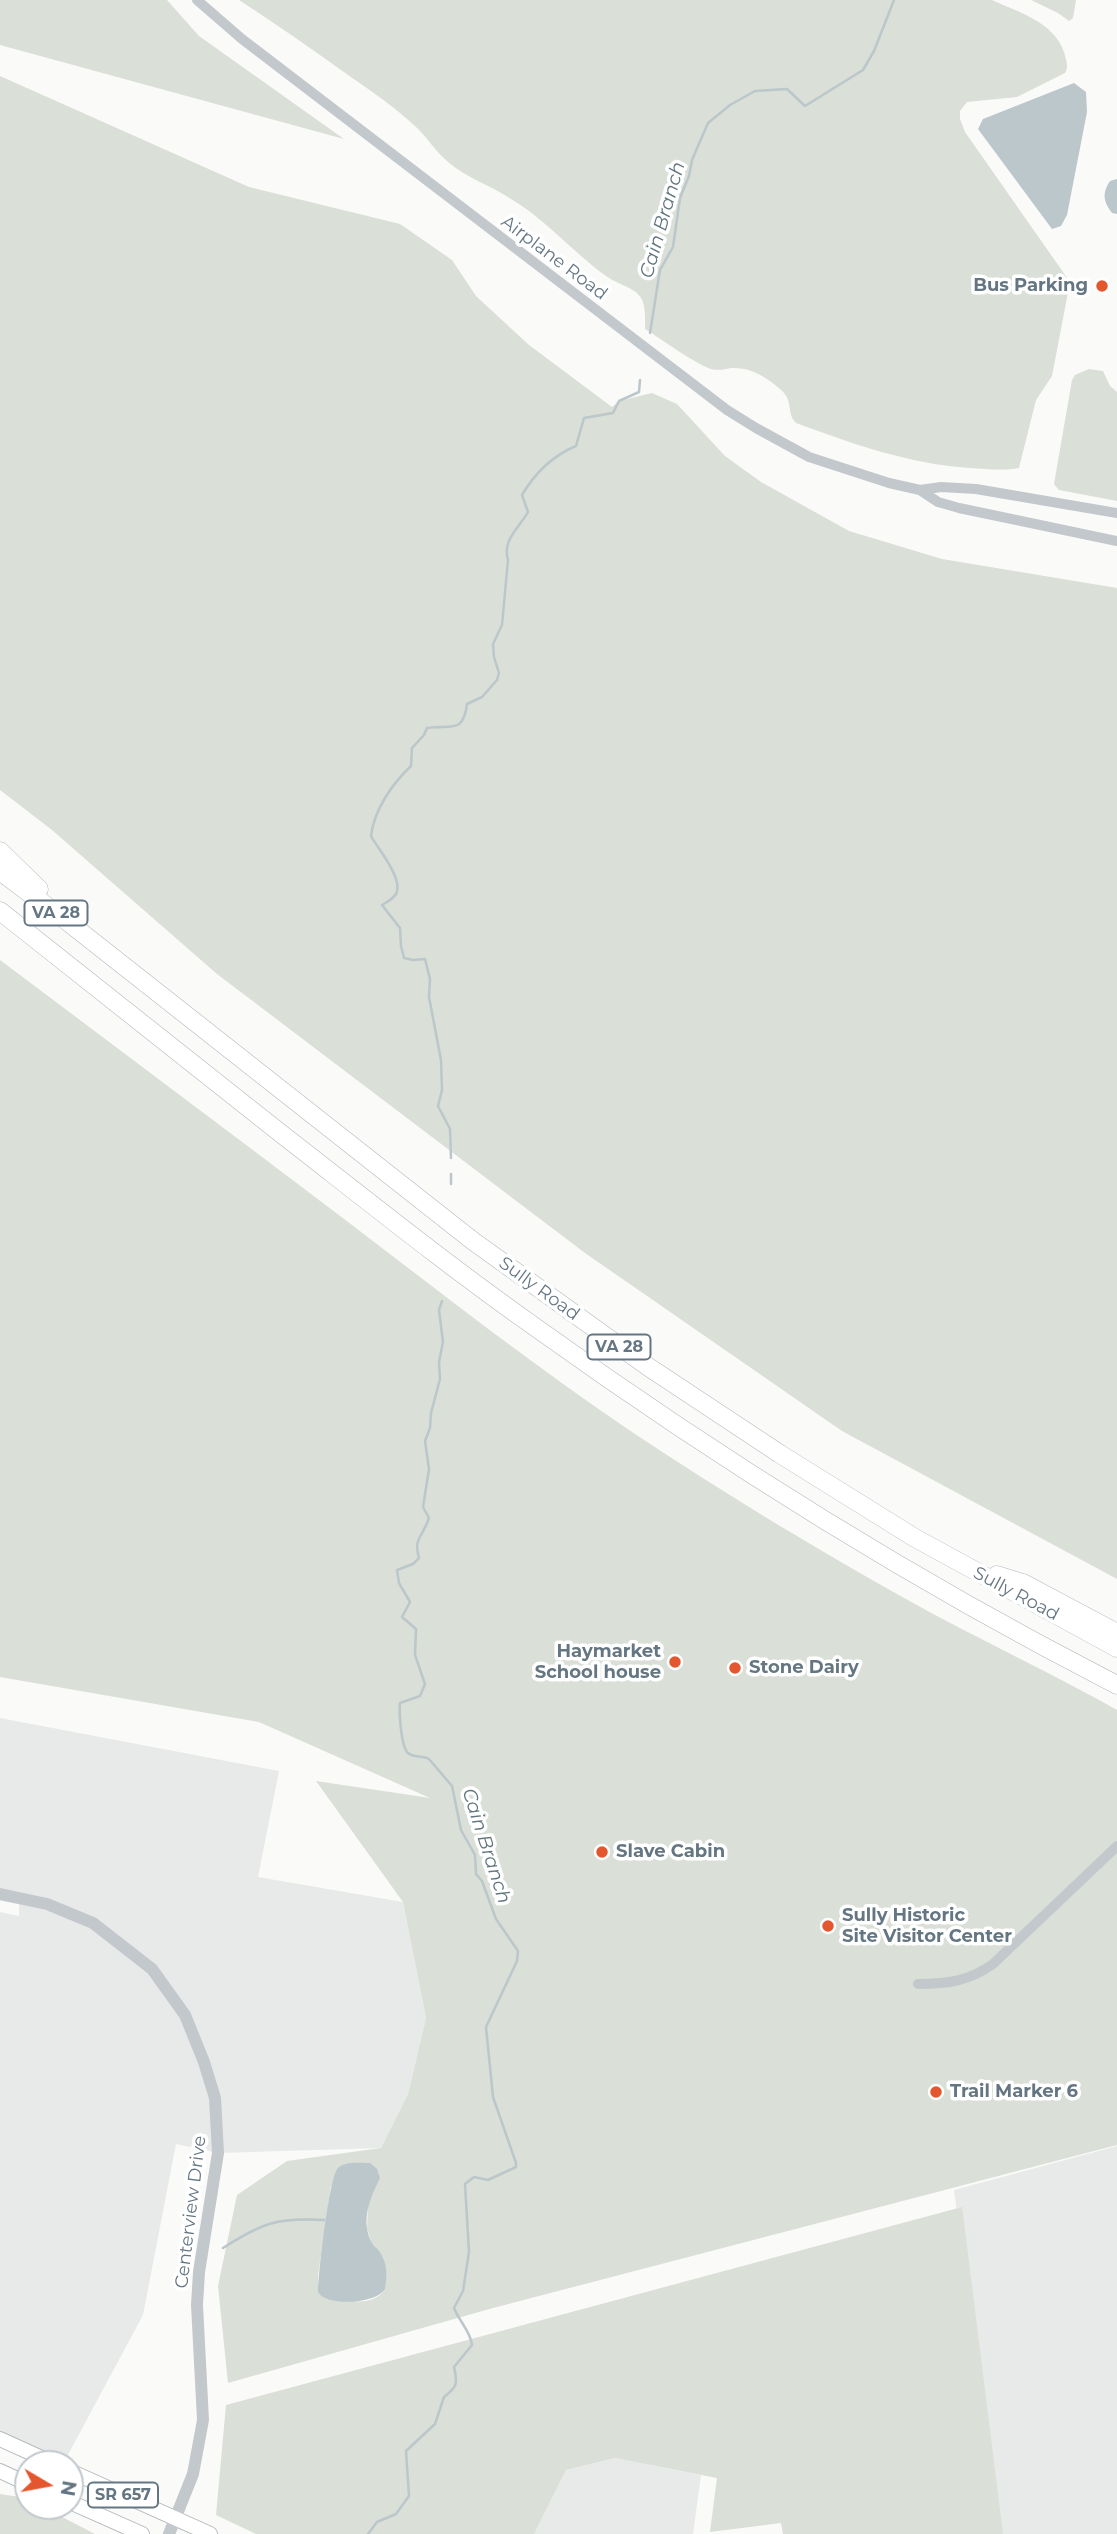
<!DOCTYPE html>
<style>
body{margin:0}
#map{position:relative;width:1117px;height:2534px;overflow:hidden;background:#fafaf8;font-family:Montserrat,sans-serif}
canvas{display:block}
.north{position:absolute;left:14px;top:2450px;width:70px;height:70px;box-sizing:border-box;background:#fff;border:2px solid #c1c8cd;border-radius:50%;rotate:100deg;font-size:19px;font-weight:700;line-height:28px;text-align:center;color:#657683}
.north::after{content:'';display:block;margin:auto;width:24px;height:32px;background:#e4572e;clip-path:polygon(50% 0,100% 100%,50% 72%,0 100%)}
</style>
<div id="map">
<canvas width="1117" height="2534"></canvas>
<div class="north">N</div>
</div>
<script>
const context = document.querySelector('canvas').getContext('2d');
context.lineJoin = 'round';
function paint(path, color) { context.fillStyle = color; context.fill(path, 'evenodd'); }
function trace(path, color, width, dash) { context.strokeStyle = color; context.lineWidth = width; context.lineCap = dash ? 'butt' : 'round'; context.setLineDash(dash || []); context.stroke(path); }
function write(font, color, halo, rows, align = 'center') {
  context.font = font + ' Montserrat,sans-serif'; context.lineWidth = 7; context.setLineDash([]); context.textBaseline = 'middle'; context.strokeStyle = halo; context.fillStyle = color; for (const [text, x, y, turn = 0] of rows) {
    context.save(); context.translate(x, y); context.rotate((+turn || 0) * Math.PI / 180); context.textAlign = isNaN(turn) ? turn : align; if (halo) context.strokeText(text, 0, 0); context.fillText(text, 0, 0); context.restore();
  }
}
paint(new Path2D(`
 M0 1718 279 1771 258 1877 403 1902 426 2018 408 2094 381 2148 218 2153 176 2144 143 2315 63 2464H56L0 2433V1912L19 1916V1898L0 1894Z
 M1117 2146V2534H999L954 2190Z
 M615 2458 701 2475 693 2534H534L566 2470Z`), '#e8e9e9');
paint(new Path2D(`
 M0 0H167L199 36 344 139 0 45Z
 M239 0H992C1018 12 1054 22 1064 52 1066 60 1069 66 1065 73L1017 97 967 102 960 111V119L965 132 1070 282 1052 376 1036 400 1019 468C1002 471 987 469 970 468 909 464 853 444 796 423 786 413 794 401 781 390 768 378 751 367 732 368 725 369 718 371 711 369 692 362 663 340 645 329 645 320 646 306 641 298 636 288 615 283 606 276 573 252 546 220 511 199 490 185 466 178 447 161 435 151 428 138 416 127 395 107 371 91 348 75 312 49 276 24 239 0Z
 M1031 0H1076L1073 18 1069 21 1058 13Z
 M0 76 249 187 400 224 452 260 476 296 529 345 612 407 619 401 652 393 677 404 725 456 761 482 849 531 942 559 1117 588V1579L842 1431 585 1253 217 974 52 830 0 790Z
 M1089 369 1103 371 1110 386 1117 392V501L1059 490 1054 484 1072 380 1075 375Z
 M0 960C117 1048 235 1136 352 1225 445 1296 537 1368 635 1434 725 1494 818 1550 913 1603 980 1640 1050 1672 1117 1710V2145L493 2308 228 2383 218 2286 237 2195 287 2161 381 2148 408 2094 426 2018 403 1902 316 1781 430 1798 259 1722 0 1677ZM331 2186 368 2204 367 2229 372 2244 383 2258 385 2289C372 2310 336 2300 318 2292V2275Z
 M962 2207 1003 2534H783L781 2523 710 2532 717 2478 615 2458 566 2470 534 2534H256L216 2515 226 2405Z
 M0 2494 26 2498 28 2499V2506H41L95 2534H0Z`), '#dadfd7');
paint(new Path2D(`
 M1074 83 1086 92 1087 112 1067 215 1061 226 1052 229 978 129 983 119Z
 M1117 179V214L1112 213C1103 201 1102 193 1110 181Z
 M370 2163 377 2169 380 2178C370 2198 360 2221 372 2243 374 2247 377 2248 379 2251 388 2263 387 2276 385 2289 376 2304 326 2307 318 2292 318 2275 329 2177 338 2168 345 2161 360 2163 370 2163Z`), '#bbc7cb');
trace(new Path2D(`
 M650 333 660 270 673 247 680 198 689 176 692 160 708 123 730 105 755 91 787 89 805 106 863 70 874 51 894 0
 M451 1158 450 1129 438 1106 442 1090 441 1060 429 997 430 979 425 959 413 960 404 958 401 946 400 928 382 905C387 902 393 899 396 894 404 879 378 849 371 836 374 810 392 784 411 766L412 748 424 735 427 728C451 724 463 735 467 704L482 697 497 680 499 673 494 657 493 644 502 625 508 560C502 540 519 528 528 512L522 495C535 473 552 456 576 446L584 418 613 413 619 401 639 392 640 380
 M451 1184V1174
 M223 2248C262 2223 278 2217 324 2220
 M368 2534 377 2522 396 2514 409 2496 406 2451 435 2424 444 2397C457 2387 458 2384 454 2367L472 2345C471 2332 459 2321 454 2308L463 2291 469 2252 465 2184 474 2177 488 2180 516 2167V2163L493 2097 486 2027 517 1961 518 1951 496 1919 482 1881 476 1874 475 1855 461 1830 452 1786 429 1759C422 1755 413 1758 408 1753 401 1747 399 1712 400 1703L420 1696 425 1684 415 1655 416 1629 402 1617 410 1602 399 1583 397 1570 413 1564 419 1558C413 1538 423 1537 429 1518L423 1507 429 1469 425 1441 430 1428 431 1413 440 1379 439 1362 443 1342 439 1310 442 1301`), '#bbc7cb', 2.5);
const primary = new Path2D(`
 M0 2439 55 2464
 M0 2471 28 2484
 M70 2471 210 2534
 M70 2502 142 2534`);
const motorway = new Path2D(`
 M0 851 39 889
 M0 871 68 922 473 1241 647 1366 780 1454 915 1538 1117 1648
 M0 911C93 985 186 1058 279 1132 364 1198 447 1265 535 1327 720 1460 914 1581 1117 1685
 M997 1575 1023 1583 1117 1633`);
trace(primary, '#b5babe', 16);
trace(motorway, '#b4b9bd', 19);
trace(new Path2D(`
 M197 0 242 39 727 410 756 428 809 457 889 483 920 490 941 487 976 489 1117 513
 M920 490 938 502 959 508 1117 541
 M918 1984C948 1984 969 1981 993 1964L1117 1846`), '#c3c8cc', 10);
trace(new Path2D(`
 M0 1894 47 1904 93 1923 152 1969 185 2015 204 2062 215 2098 218 2153 199 2272 197 2305 203 2420 193 2474 169 2534`), '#c3c8cc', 12);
trace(primary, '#fff', 14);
trace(motorway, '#fff', 18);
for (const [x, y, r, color] of [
 [1102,286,7,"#e4572e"],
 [675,1662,7,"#e4572e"],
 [735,1668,7,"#e4572e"],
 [602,1852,7,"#e4572e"],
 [828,1926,7,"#e4572e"],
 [936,2092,7,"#e4572e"]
]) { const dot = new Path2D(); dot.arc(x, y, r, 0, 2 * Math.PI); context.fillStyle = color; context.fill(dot); trace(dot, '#fff', 2.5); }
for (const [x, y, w] of [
 [56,913,63],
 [619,1347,63],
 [123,2495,70]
]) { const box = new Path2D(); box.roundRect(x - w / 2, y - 12.5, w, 25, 5); context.fillStyle = '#fff'; context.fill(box); trace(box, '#657683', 2); }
write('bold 16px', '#657683', null, [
 ["VA 28",56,913],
 ["VA 28",619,1347],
 ["SR 657",123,2495]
]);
write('18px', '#657683', '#fff', [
 ["Airplane Road",554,258,37],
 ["Sully Road",539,1289,36],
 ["Sully Road",1016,1594,28],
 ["Centerview Drive",191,2212,-83]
]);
write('bold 18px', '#657683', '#fff', [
 ["Bus Parking",1088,286,"right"],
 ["Haymarket",661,1652,"right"],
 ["School house",661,1673,"right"],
 ["Stone Dairy",749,1668],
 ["Slave Cabin",616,1852],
 ["Sully Historic",842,1916],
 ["Site Visitor Center",842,1937],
 ["Trail Marker 6",950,2092]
], 'left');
write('italic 19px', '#60757c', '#fff', [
 ["Cain Branch",663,220,-74],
 ["Cain Branch",486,1846,72]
]);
</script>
